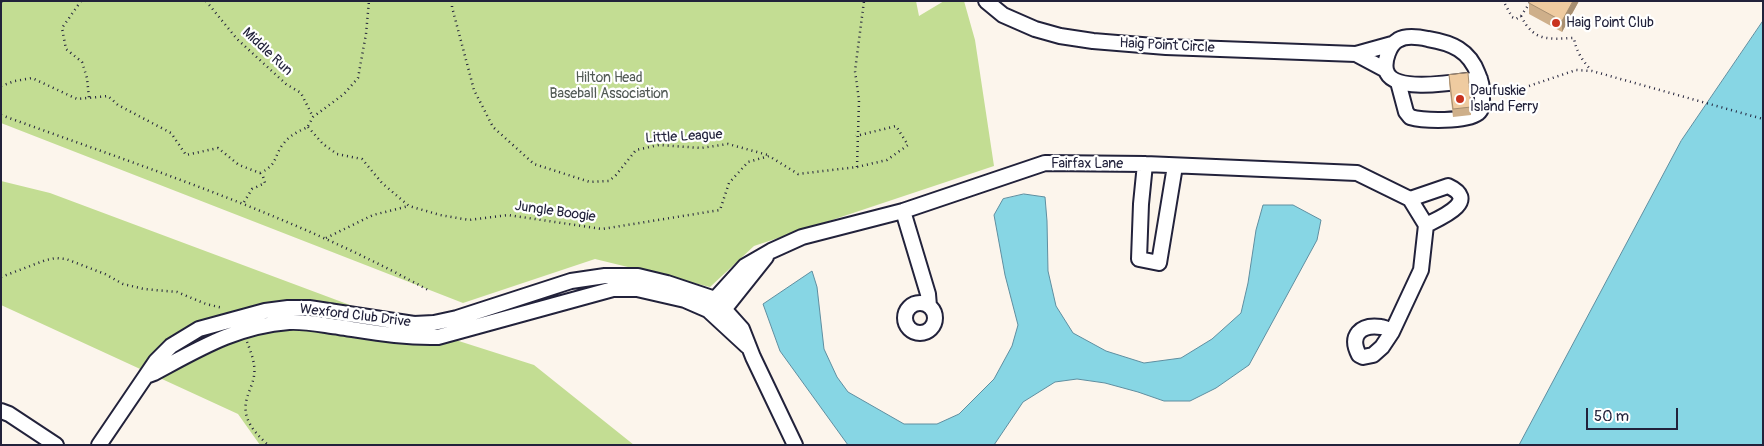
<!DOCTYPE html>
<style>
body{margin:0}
#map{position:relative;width:1764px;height:446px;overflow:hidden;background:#fcf5ec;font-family:Pangolin,sans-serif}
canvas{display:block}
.frame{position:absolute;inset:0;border:2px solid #22223b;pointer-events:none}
.scale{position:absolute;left:1586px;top:408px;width:92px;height:22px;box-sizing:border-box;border:2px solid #22223b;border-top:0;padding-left:6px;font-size:15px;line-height:18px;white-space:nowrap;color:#22223b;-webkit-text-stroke:4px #fff;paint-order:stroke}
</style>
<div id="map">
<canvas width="1764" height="446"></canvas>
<div class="frame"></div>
<div class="scale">50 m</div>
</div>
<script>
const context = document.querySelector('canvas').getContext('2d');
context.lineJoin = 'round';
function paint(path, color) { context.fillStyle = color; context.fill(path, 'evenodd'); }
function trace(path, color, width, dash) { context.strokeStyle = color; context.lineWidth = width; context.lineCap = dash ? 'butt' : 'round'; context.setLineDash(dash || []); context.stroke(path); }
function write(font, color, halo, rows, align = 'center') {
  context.font = font + ' Pangolin,sans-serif'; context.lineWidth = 4.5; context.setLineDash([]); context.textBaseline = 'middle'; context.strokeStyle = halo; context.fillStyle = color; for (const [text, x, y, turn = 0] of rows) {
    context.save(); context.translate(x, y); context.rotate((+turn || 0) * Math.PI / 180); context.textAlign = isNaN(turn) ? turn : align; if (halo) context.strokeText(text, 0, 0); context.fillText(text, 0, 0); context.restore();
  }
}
paint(new Path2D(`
 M1 1H916L919 16 944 1H964L975 40 994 166 754 246 710 287 595 259 463 303 1 123Z
 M1 181 50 193 374 314 534 365 634 445H260L238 414 1 305Z`), '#c3dd93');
const water = new Path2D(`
 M1763 21V445H1519L1681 141Z
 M1024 194 1045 197 1047 221 1048 271 1056 306 1073 333 1106 351 1144 363 1181 358 1212 339 1241 313 1248 283 1256 230 1263 205H1293L1321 220 1317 240 1249 365 1216 388 1190 401H1164L1138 392 1105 383 1077 379 1055 382 1023 402 994 445H848L780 351 763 304 812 271 817 287 824 349 837 377 848 392 904 424H937L959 414 994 379 1012 346 1018 325 1005 275 994 215 1003 199Z`);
paint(water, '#87d6e4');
trace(water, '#5f8ea0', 1);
const minor = new Path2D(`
 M986 1 1003 15 1035 29 1060 36 1093 41 1166 47 1356 54 1392 44
 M1356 54 1386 70
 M1398 82 1406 112 1410 117C1424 121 1466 122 1478 113 1483 109 1482 102 1482 96 1483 88 1481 81 1478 74 1469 50 1452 43 1428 39 1419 37 1406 35 1398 40 1389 45 1384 61 1386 70 1392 95 1462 81 1480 79
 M1145 164 1141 204 1139 259 1159 263 1175 166
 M1410 199 1448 186C1481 201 1440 218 1426 225
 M903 211 928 294 929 306
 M905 318a15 15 0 1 1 30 0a15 15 0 1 1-30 0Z
 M708 310 715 299 745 266 771 251 802 237 903 211 1045 163 1145 164 1357 173 1410 199 1426 225 1421 270 1392 332 1382 347 1373 355 1363 357 1359 355C1349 336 1360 324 1381 327 1384 327 1389 330 1392 332
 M719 316 766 257
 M146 376 154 373C199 349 236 326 289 322 305 321 323 325 339 327 372 332 404 338 438 337L613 289H637L685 300 708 310 747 346
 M1 411 9 414 56 445
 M99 445 156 361 171 346 199 329 265 311 288 308H309L414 324 434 323 457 318 571 281 605 276H638L667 283 715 299 742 329 753 357 795 445`);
trace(minor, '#22223b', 18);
trace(new Path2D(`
 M81 1 62 28 66 49 82 62 87 78 89 98
 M206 1 237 39 286 84 301 93 313 117
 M452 1V7L474 90 493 127 534 164 590 182 609 181 616 175 636 150 659 145 701 148 728 144 768 155
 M1 2 2 1
 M1505 4 1512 17 1516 19 1521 16 1531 1
 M1521 16C1534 42 1548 39 1574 38 1576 51 1582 60 1591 70
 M1 86 15 81 32 78 77 99 108 96 118 105 171 133 186 155 218 148 239 165 260 173C279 164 273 156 284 143 290 135 299 131 308 127
 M1495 94 1529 86 1576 70 1592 71 1763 119
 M1 115C146 168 293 215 428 290
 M308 126 313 117 344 94 358 78 366 34 369 1
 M308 127 323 144 337 154 362 159 382 183 409 206 440 215 469 220 508 215 602 229 720 210 729 183 748 162 769 156 798 174 857 167 887 160 908 145 896 126 856 136
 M857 167 859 100 855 71 864 1
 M244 202 252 189 265 183 262 173
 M326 238 373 215 409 206
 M1 277 46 260 56 258 66 259 105 274 123 284 144 289 177 292 206 304 223 308
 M247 342C251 352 256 365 254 376 253 383 249 391 247 398 241 418 254 432 268 445`), '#22223b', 2.5, [1, 4]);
trace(minor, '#fff', 14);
paint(new Path2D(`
 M1579 1 1562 32 1529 14V3Z
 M1449 75 1471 107V115L1453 117 1449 83Z`), '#ceaf8a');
paint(new Path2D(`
 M1573 1H1579L1562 32V21Z`), '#a78e70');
const building = new Path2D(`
 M1530 1H1573L1562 21 1529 3Z
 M1468 73 1471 107 1453 109 1449 75Z`);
paint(building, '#efcba0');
trace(building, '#a78e70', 1);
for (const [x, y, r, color] of [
 [1556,23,5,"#c8321e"],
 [1460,99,5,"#c8321e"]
]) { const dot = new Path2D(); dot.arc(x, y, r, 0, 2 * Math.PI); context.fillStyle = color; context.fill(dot); trace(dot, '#fff', 2); }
write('14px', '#22223b', '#fff', [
 ["Haig Point Club",1566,23],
 ["Daufuskie",1470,91],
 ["Island Ferry",1470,107]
], 'left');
write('14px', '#22223b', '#fff', [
 ["Haig Point Circle",1167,46,3],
 ["Middle Run",267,52,43],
 ["Little League",684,137,-3],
 ["Fairfax Lane",1087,164],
 ["Jungle Boogie",555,212,8],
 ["Wexford Club Drive",355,316,7]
]);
write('14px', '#525a55', '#fff', [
 ["Hilton Head",609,78],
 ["Baseball Association",609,94]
]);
</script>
